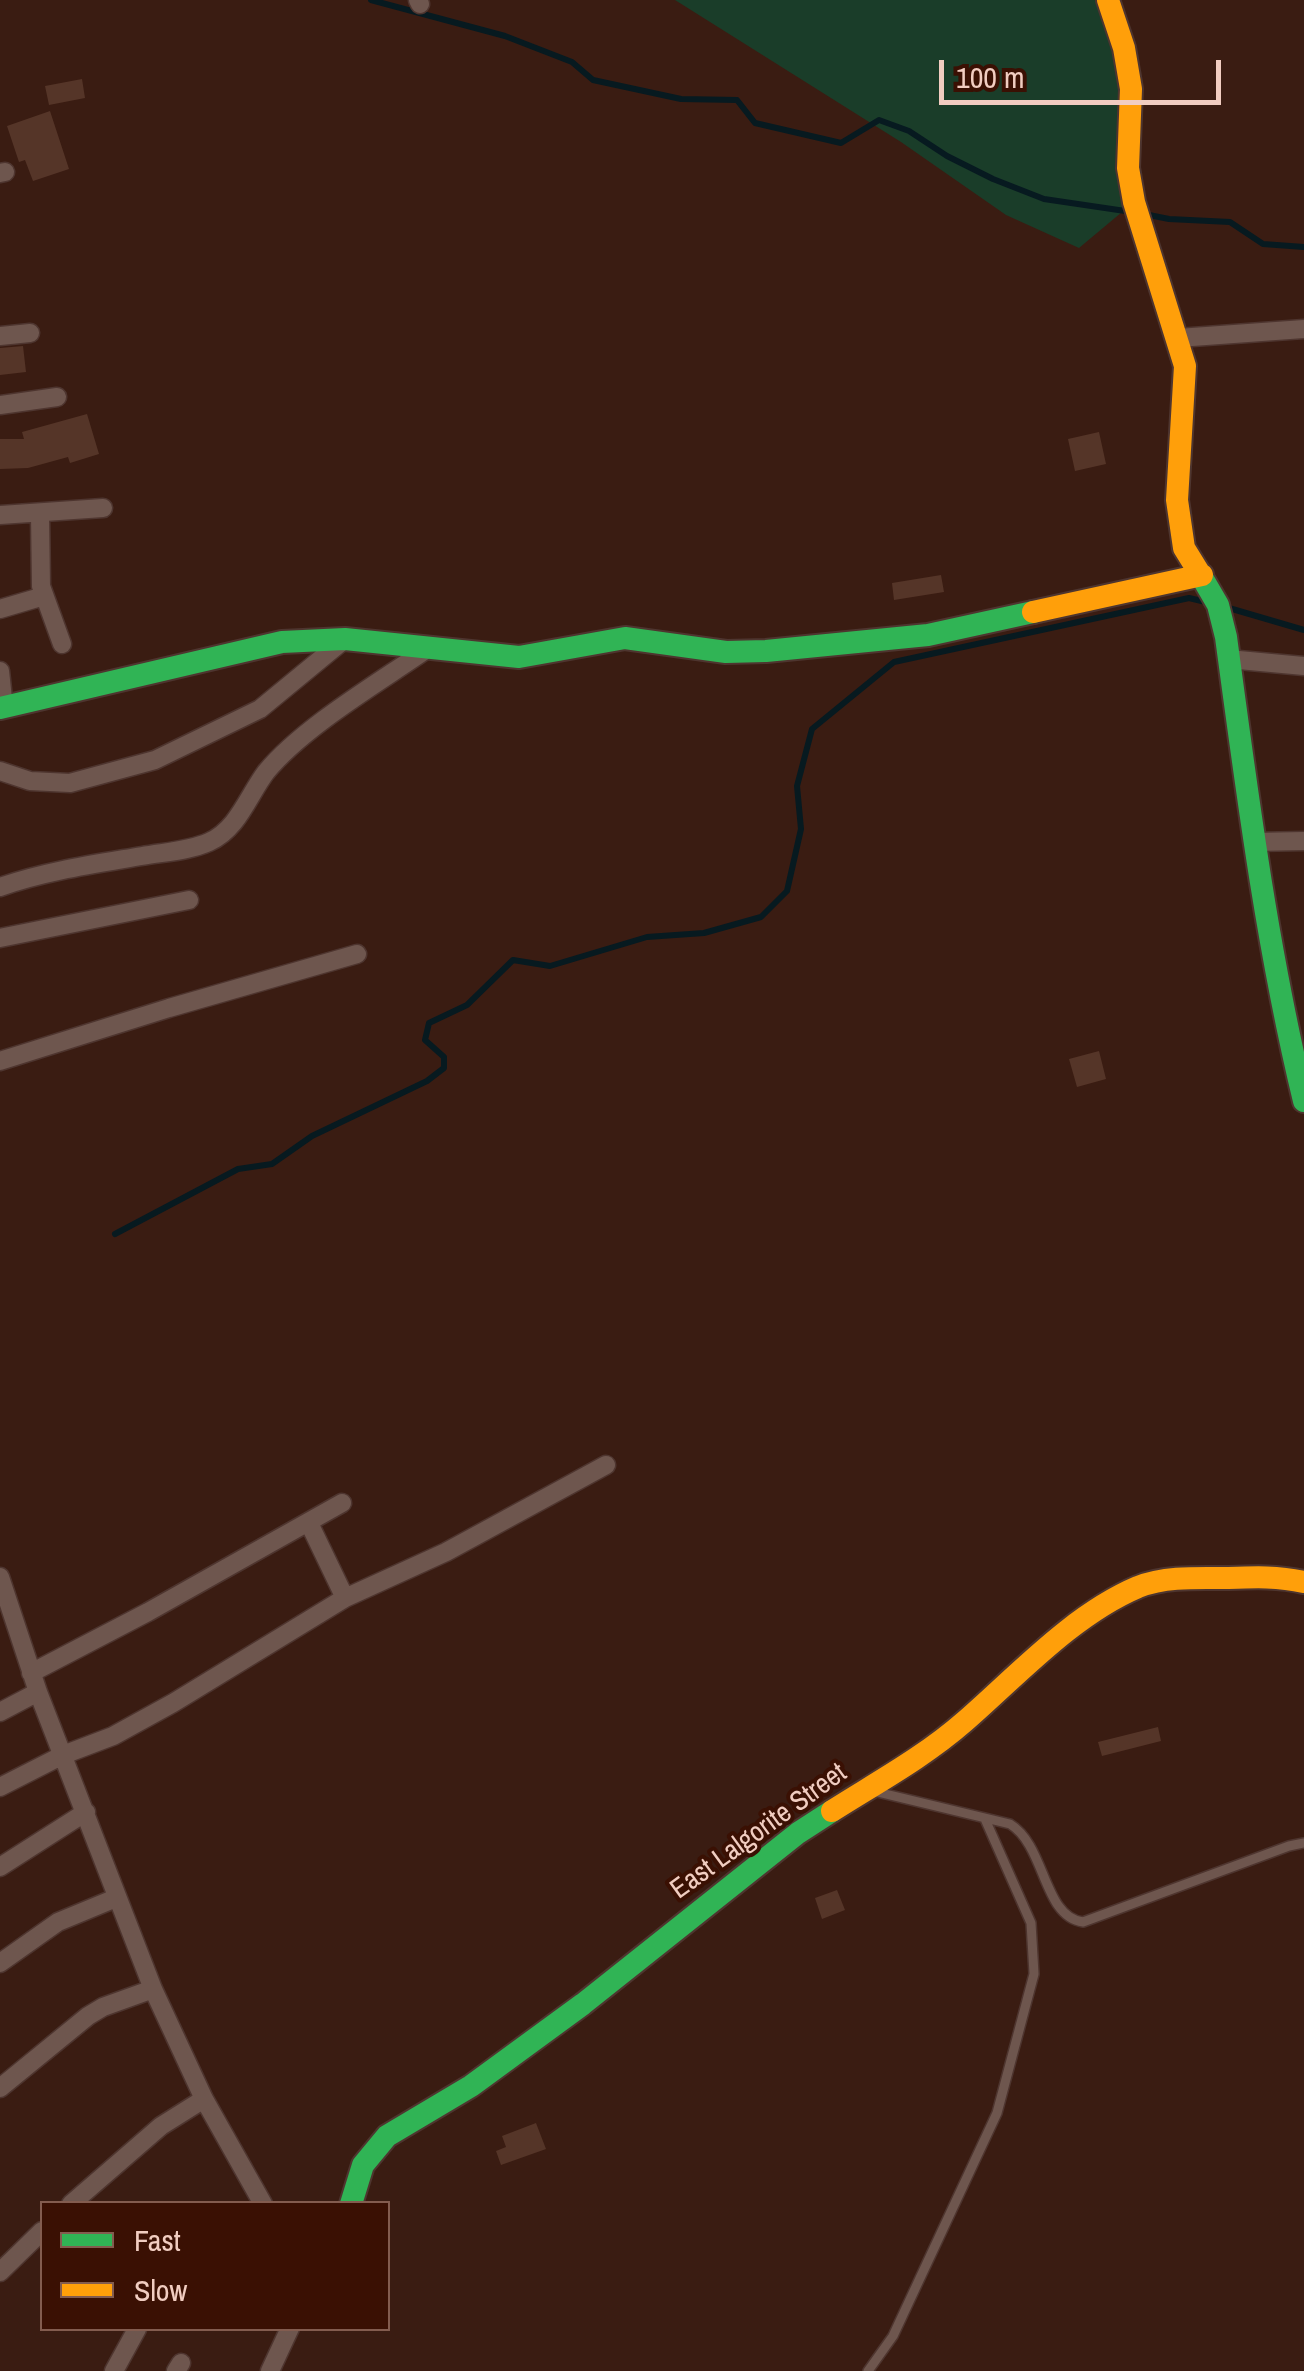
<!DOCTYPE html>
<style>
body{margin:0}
#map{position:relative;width:1304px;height:2371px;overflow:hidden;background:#3a1c12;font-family:"Archivo Narrow",sans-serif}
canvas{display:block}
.legend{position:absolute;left:40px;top:2201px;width:350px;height:130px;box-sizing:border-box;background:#3a1003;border:2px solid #835c4f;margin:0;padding:12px 18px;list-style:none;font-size:30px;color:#f1cdc1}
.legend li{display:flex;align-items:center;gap:20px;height:50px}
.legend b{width:50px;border:2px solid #835c4f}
.scale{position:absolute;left:939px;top:60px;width:282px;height:45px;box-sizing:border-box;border:5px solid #f1cdc1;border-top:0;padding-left:12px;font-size:30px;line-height:35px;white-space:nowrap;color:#f1cdc1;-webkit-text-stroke:8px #3a1003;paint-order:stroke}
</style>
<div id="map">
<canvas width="1304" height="2371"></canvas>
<ul class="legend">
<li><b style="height:12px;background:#30b455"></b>Fast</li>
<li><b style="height:12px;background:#ff9f0a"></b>Slow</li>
</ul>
<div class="scale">100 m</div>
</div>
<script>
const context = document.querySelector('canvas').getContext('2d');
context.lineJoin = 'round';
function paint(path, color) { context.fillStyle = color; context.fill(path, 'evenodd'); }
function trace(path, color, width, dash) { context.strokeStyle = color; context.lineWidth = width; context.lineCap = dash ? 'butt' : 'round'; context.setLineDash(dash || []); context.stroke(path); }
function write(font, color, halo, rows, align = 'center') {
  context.font = font + ' "Archivo Narrow",sans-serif'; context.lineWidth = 8; context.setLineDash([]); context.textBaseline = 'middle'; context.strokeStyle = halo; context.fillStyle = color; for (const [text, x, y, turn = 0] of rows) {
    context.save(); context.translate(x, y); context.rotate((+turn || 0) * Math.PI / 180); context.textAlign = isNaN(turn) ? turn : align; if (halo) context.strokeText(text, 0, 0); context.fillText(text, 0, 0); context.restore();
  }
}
paint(new Path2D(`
 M675 0H1108L1134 202 1079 248 1006 215 901 142Z`), '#1a3d29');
trace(new Path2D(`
 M371 0 505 36 572 62 593 80 681 99 737 100 755 123 841 143 879 120 909 131 947 156 993 179 1044 199 1132 212
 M1144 214 1169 219 1230 222 1263 244 1304 247
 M1222 606 1304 630
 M115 1234 238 1169 272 1164 312 1136 427 1081 444 1068V1057L425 1040 429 1023 467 1005 513 960 550 966 647 937 704 933 761 917 787 891 801 829 797 786 812 729 894 662 1189 598 1210 603`), '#071a20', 6);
paint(new Path2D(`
 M82 79 85 98 49 105 45 86Z
 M50 111 69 169 33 181 25 160 19 162 7 126Z
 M23 346 26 372 0 375V348Z
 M87 414 99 454 70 463 68 457 28 468 0 469V439H24L22 432Z
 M1099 432 1106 464 1075 471 1068 439Z
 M941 575 944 592 894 600 892 583Z
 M1099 1051 1106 1079 1077 1087 1069 1059Z
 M1158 1727 1161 1741 1102 1756 1098 1742Z
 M837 1890 845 1910 822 1919 815 1898Z
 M536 2123 546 2149 501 2165 496 2151 506 2147 502 2136Z`), '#553528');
const lane = new Path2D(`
 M869 1790 1010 1824C1046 1846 1043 1917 1083 1922L1289 1846 1304 1843
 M868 2371 893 2336 997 2113 1034 1974 1031 1923 985 1819`);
const street = new Path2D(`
 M418 0 420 4
 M0 173 5 172
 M0 336 30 333
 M1178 338 1304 329
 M0 405 57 397
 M40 514 41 586 62 644
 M0 515 103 508
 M0 609 44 596
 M1228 659 1304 666
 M0 671 4 708
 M0 771 30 781 70 783 155 760 260 709 345 639
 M1253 842 1304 841
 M0 887C45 871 95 864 142 856 164 852 189 851 209 842 238 829 248 796 266 772 304 726 380 682 430 647
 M0 938 189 900
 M0 1061 169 1008 357 954
 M309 1523 345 1598
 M0 1577 38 1692 153 1989 204 2099 263 2204
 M31 1673 148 1612 342 1503
 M0 1712 38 1692
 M0 1787 63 1755 113 1736 173 1703 345 1598 446 1552 606 1465
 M0 1867 86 1812
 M0 1963 58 1922 116 1898
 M0 2088 88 2016 103 2007 153 1989
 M71 2204 161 2126 204 2099
 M0 2272 42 2231
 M114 2371 137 2329
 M176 2371 181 2363
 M270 2371 290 2328`);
const fast = new Path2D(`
 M1200 574 1218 605 1226 637C1247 793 1267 948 1304 1101
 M0 708 282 642 345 639 519 657 625 638 726 652 766 651 928 635 1033 612
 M351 2204 363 2165 387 2136 471 2086 583 2004 798 1833 832 1811`);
const slow = new Path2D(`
 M1108 0 1124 48 1131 89 1128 168 1134 202 1185 366 1177 500 1184 548 1200 574
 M1033 612 1202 575
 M832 1811C876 1783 924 1757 964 1722 1017 1676 1072 1615 1138 1587 1166 1576 1199 1578 1228 1578 1254 1577 1279 1576 1304 1582`);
trace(lane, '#4e352f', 12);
trace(street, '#4e352f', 21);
trace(fast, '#4e352f', 26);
trace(slow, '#4e352f', 26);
trace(lane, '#6e564e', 9);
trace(street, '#6e564e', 18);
trace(fast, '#30b455', 22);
trace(slow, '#ff9f0a', 22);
write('28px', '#f1cdc1', '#3a1003', [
 ["East Lalgorite Street",759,1832,-36]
]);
</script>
